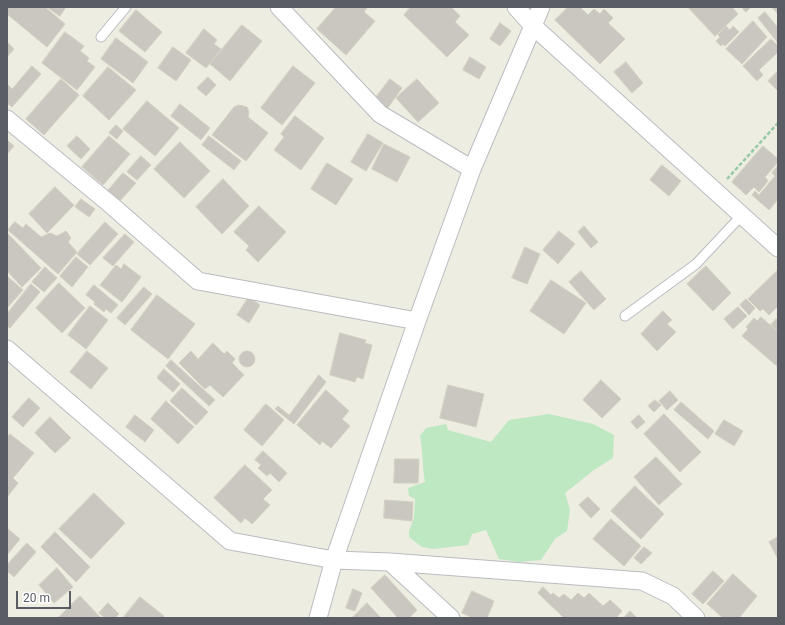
<!DOCTYPE html>
<style>
body{margin:0}
#map{position:relative;width:785px;height:625px;overflow:hidden;background:#eeede2;font-family:Roboto,sans-serif}
canvas{display:block}
.frame{position:absolute;inset:0;border:8px solid #5a5e64;pointer-events:none}
.scale{position:absolute;left:16px;top:591px;width:55px;height:18px;box-sizing:border-box;border:2px solid #5a5e64;border-top:0;padding-left:5px;font-size:12px;line-height:14px;white-space:nowrap;color:#5a5e64;-webkit-text-stroke:3px #fff;paint-order:stroke}
</style>
<div id="map">
<canvas width="785" height="625"></canvas>
<div class="frame"></div>
<div class="scale">20 m</div>
</div>
<script>
const context = document.querySelector('canvas').getContext('2d');
context.lineJoin = 'round';
function paint(path, color) { context.fillStyle = color; context.fill(path, 'evenodd'); }
function trace(path, color, width, dash) { context.strokeStyle = color; context.lineWidth = width; context.lineCap = dash ? 'butt' : 'round'; context.setLineDash(dash || []); context.stroke(path); }
paint(new Path2D(`
 M549 414 593 424 614 435 613 458 594 470 565 493 570 510 567 531 555 539 541 560 520 562 499 559 486 530 472 534 468 545 433 549 422 547 409 537V531L414 518 415 499 409 496 408 488 425 482C422 467 423 451 420 436L426 428 446 424 448 430 491 442 509 420Z`), '#bde8c1');
const building = new Path2D(`
 M7 7H45L65 24 47 47 7 14Z
 M47 7H66L60 16Z
 M336 7H367V8L364 12 375 21 346 55 317 29Z
 M411 7H451L460 16 455 22 469 35 447 57 404 15Z
 M568 7H580L588 15 594 9 600 14 604 9 613 18 608 23 625 39 600 64 555 20Z
 M688 7H732L738 14 715 36Z
 M742 7H751L746 12Z
 M772 7H778V14Z
 M136 10 162 32 145 52 119 31Z
 M765 12 778 28V43L758 18Z
 M753 21 767 37 742 64 726 49Z
 M500 23 511 31 500 46 490 39Z
 M242 25 262 41 230 81 210 64Z
 M726 26 730 30 733 26 739 32 725 46 723 44 721 46 716 41 720 37 718 35Z
 M204 29 217 40 214 44 221 49 206 68 186 53Z
 M65 32 84 46 80 51 89 58 87 61 95 67 77 90 42 63Z
 M116 38 148 62 133 83 101 59Z
 M771 39 778 46V52L759 70 763 75 757 81 743 66Z
 M7 42 14 49 7 57Z
 M173 47 191 60 176 81 158 68Z
 M470 57 486 67 479 79 463 70Z
 M626 62 643 83 632 93 614 72Z
 M32 66 41 74 12 107 7 103V84L12 89Z
 M293 66 315 83 282 125 261 108Z
 M108 67 136 90 109 120 83 96Z
 M778 71V91L768 81Z
 M208 77 216 85 206 96 197 88Z
 M61 79 79 95 44 135 26 119Z
 M390 79 402 88 387 109 374 100Z
 M417 79 439 103 418 122 396 98Z
 M147 101 179 128 155 156 123 129Z
 M180 104 210 128 201 140 171 116Z
 M239 105 247 107 249 112 248 117 268 133 246 161 212 135 234 107Z
 M295 116 324 138 301 170 274 150 284 137 281 134Z
 M116 125 123 131 117 139 109 133Z
 M368 134 383 143 366 171 351 162Z
 M77 136 90 149 81 159 67 146Z
 M109 136 130 154 103 185 82 167Z
 M209 136 241 161 234 170 202 145Z
 M7 140 14 146 7 154Z
 M180 142 210 171 184 198 154 169Z
 M384 144 410 157 397 182 372 169Z
 M763 146 778 159V162L765 177 768 181 759 192 754 187 746 195 732 182Z
 M141 156 151 165 137 180 127 172Z
 M327 163 353 179 336 205 311 189Z
 M662 165 681 181 669 196 650 180Z
 M778 166V199L769 210 752 195 755 191 759 195 775 176 772 173Z
 M123 173 136 183 118 203 106 193Z
 M223 179 249 206 222 234 196 207Z
 M55 187 74 205 47 233 29 214Z
 M81 199 95 209 89 217 75 207Z
 M259 206 286 232 258 262 246 250 249 246 234 232Z
 M15 222 23 228 26 224 41 237 50 233 57 236 66 231 71 238 68 242 77 252 58 274 8 230Z
 M105 222 118 234 90 265 77 254Z
 M584 226 598 242 591 248 578 232Z
 M559 231 575 244 558 264 543 250Z
 M8 234 41 268 22 287 7 271V235Z
 M125 234 134 242 113 266 103 258Z
 M525 247 540 254 527 284 512 278Z
 M76 257 88 267 72 287 60 276Z
 M124 264 141 277 122 302 100 285 116 265 121 269Z
 M706 266 731 293 713 311 687 284Z
 M45 267 57 278 44 292 32 282Z
 M778 270V306L769 315 763 309 760 311 748 299Z
 M581 271 606 299 594 310 569 282Z
 M7 276 23 290 7 308Z
 M551 280 586 303 564 334 530 311Z
 M59 283 85 308 62 333 36 308Z
 M31 284 40 292 10 328 7 326V314Z
 M94 285 118 305 111 313 106 309 104 312 94 304 95 302 86 295Z
 M144 287 152 294 125 325 117 318Z
 M157 295 195 324 168 359 131 330Z
 M249 297 260 305 249 323 237 315Z
 M746 299 755 308 749 315 740 305Z
 M90 306 108 320 86 349 68 335Z
 M738 307 747 316 733 329 724 319Z
 M663 311 672 320 667 324 676 332 657 351 641 334Z
 M761 317 778 332V367L742 336 748 329 746 327 754 318 757 321Z
 M776 319 778 321V331L771 325Z
 M340 333 366 340 365 343 372 345 363 379 357 377 355 382 330 375Z
 M213 343 224 354 227 351 235 359 232 363 244 375 223 397 210 385 205 389 179 363 191 351 198 359Z
 M239 359a8 8 0 1 1 16 0a8 8 0 1 1-16 0Z
 M87 351 108 368 91 389 70 372Z
 M171 360 215 400 209 406 166 366Z
 M164 369 180 384 173 392 157 378Z
 M319 375 326 382 294 424 275 409 278 406 289 415Z
 M601 380 621 399 602 418 583 400Z
 M448 385 484 394 476 427 440 418Z
 M182 388 208 412 196 425 170 401Z
 M326 390 349 411 342 419 350 426 331 448 322 441 320 445 297 425Z
 M670 391 678 400 667 410 659 401Z
 M29 398 40 408 23 427 12 417Z
 M655 400 661 405 654 412 648 406Z
 M166 401 194 427 178 444 151 419Z
 M681 402 714 431 708 439 674 410Z
 M266 404 284 420 262 446 244 430Z
 M664 414 701 452 680 472 644 434Z
 M135 415 154 430 145 442 126 427Z
 M639 415 645 422 637 429 631 422Z
 M50 417 71 438 55 453 35 433Z
 M724 420 743 431 734 446 715 434Z
 M10 434 34 453 13 478 18 483 8 496 7 495V438Z
 M263 451 287 473 279 482 270 473 267 476 258 468 261 465 255 460Z
 M656 457 682 484 659 505 634 477Z
 M395 459H419L418 483H394Z
 M245 465 272 490 263 499 270 505 252 524 245 518 241 523 214 498Z
 M635 486 664 514 641 539 611 511Z
 M94 493 125 523 91 559 59 529Z
 M588 497 600 509 591 518 579 505Z
 M385 500 413 502 412 521 384 518Z
 M611 519 641 546 624 566 593 539Z
 M7 528 20 539 7 555Z
 M55 532 90 567 76 582 41 547Z
 M778 537V559L769 542Z
 M27 543 36 552 14 577 7 571V565Z
 M644 547 652 553 641 564 634 558Z
 M57 568 73 587 54 603 39 585Z
 M713 571 724 581 703 604 692 594Z
 M733 574 757 596 739 618H723L707 604Z
 M385 575 417 610 409 618H398L371 588Z
 M543 587 551 595 553 593 559 598 564 594 571 600 578 593 584 598 589 593 603 606 610 600 622 611 616 618H564L538 593Z
 M353 589 362 593 355 611 346 608Z
 M472 591 494 601 487 618H473L462 613Z
 M80 596 101 618H58Z
 M140 597 164 616 162 618H123Z
 M108 603 119 614 115 618H105L99 613Z
 M367 603 381 618H352Z
 M630 611 637 618H624Z`);
paint(building, '#c9c7bf');
trace(building, '#d3cfc0', 1);
const service = new Path2D(`
 M101 37 126 7
 M625 316 696 264 742 215`);
const minor = new Path2D(`
 M279 7 380 114 472 169
 M516 7 533 26 778 248
 M7 119 110 204 198 281 417 321
 M7 349 230 541 334 560 390 562 642 581 673 596 696 618
 M390 562 451 618
 M318 618 334 560 417 321 472 169 541 7`);
trace(service, '#babcc2', 11);
trace(minor, '#babcc2', 19);
trace(new Path2D(`
 M727 179 778 123`), '#95caa9', 2.5, [4, 2]);
trace(service, '#fff', 9);
trace(minor, '#fff', 17);
</script>
